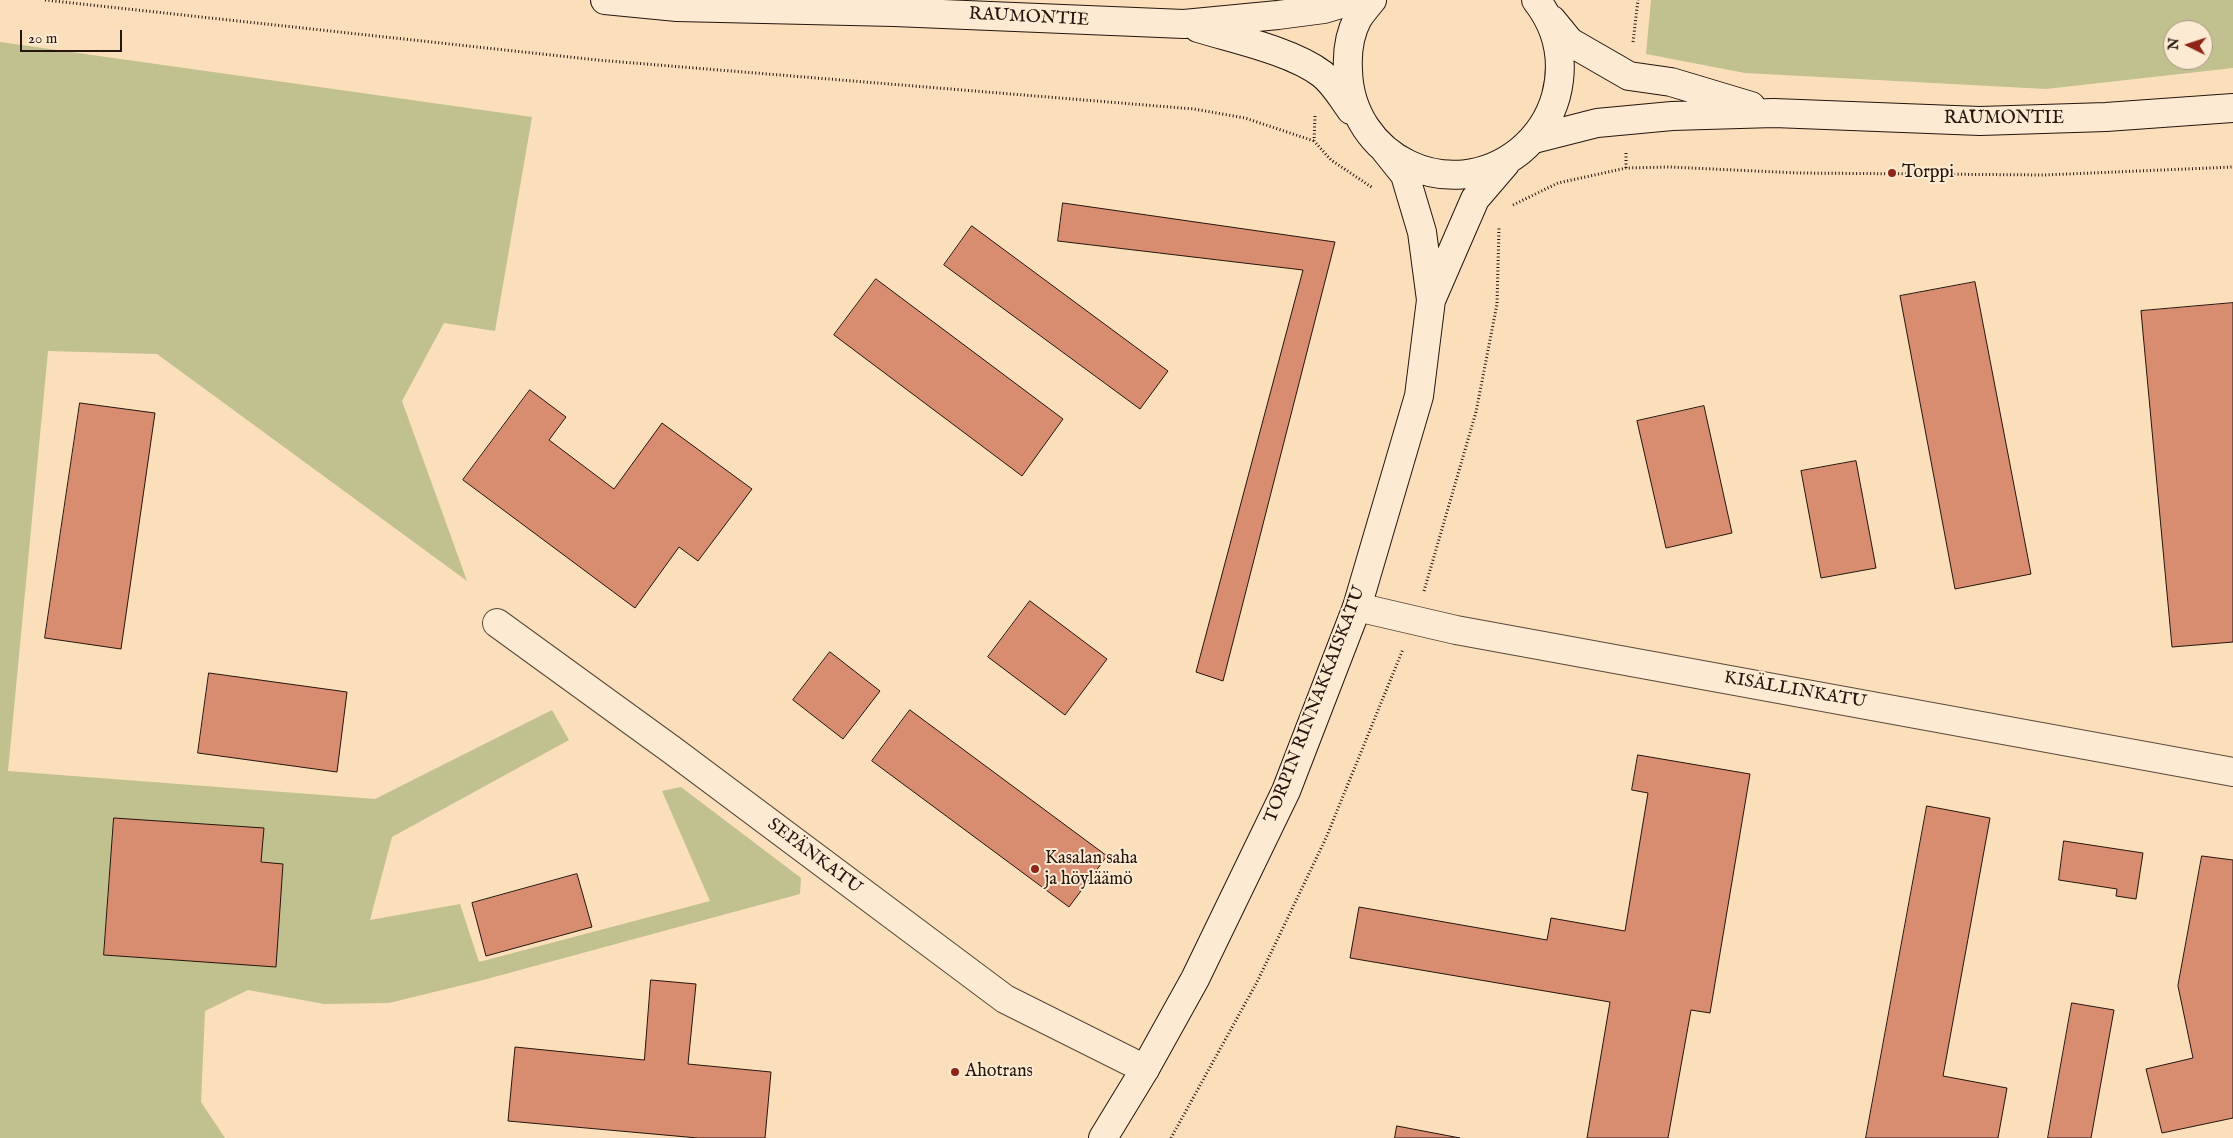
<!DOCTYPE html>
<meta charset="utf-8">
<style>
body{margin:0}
#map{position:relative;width:2233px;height:1138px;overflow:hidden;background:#fadfba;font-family:"IM FELL English",serif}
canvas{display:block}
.north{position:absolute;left:2163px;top:20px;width:50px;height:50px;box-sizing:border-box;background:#fcead2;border:1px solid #a69584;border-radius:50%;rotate:274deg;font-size:14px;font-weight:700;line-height:20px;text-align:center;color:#25150e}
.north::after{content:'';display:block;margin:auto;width:18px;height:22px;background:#8f2418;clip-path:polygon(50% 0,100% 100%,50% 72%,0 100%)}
.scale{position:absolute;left:20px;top:30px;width:102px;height:22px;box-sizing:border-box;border:2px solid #25150e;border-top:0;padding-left:6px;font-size:15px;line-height:18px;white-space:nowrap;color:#25150e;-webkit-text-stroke:4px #fcead2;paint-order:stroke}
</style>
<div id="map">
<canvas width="2233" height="1138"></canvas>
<div class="north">N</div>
<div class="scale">20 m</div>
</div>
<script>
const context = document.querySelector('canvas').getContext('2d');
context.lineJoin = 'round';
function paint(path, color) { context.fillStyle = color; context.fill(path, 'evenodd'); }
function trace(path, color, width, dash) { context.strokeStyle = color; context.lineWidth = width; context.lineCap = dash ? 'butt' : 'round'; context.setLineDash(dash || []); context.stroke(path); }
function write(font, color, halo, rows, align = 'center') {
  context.font = font + ' "IM FELL English",serif'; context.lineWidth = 4; context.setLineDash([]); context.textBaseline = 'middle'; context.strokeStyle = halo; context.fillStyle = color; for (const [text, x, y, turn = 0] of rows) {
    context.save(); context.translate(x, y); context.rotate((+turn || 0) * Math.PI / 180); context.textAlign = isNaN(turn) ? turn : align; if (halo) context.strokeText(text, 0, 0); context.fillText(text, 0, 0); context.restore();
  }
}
paint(new Path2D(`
 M1651 0H2233V68L2046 89 1745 73 1646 54ZM2173 30H2203V60H2173Z
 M0 42 532 117 495 331 444 323 402 401 467 581 157 354 48 351 8 771 375 799 552 710 569 740 392 837 370 920 460 904 479 962 710 901 662 791 681 787 801 878 800 894 483 980 389 1003 324 1004 248 990 205 1011 201 1102 225 1138H0Z`), '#c0c18e');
const building = new Path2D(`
 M1063 203 1335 242 1223 681 1196 672 1303 270 1058 241Z
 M972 226 1168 371 1140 409 944 265Z
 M876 279 1063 419 1022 476 834 335Z
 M1975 282 2031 574 1955 589 1900 296Z
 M2233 303V642L2172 647 2141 311Z
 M530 390 566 417 549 440 614 489 662 423 752 489 698 561 679 547 635 608 463 480Z
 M80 403 155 413 121 649 45 638Z
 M1704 406 1732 533 1666 548 1637 421Z
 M1856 461 1876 568 1821 578 1801 471Z
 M1030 601 1107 659 1065 715 988 657Z
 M830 652 880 691 843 739 793 700Z
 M209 673 347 692 337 772 198 753Z
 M910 710 1107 856 1069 907 872 761Z
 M1638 755 1750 774 1710 1013 1691 1010 1668 1138H1587L1610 1002 1350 958 1359 907 1547 940 1551 918 1625 931 1648 793 1632 790Z
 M1927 806 1990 818 1943 1076 2007 1088 1998 1138H1866Z
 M114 818 264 828 261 862 283 864 276 967 104 955Z
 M2064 841 2143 853 2136 899 2116 896 2117 889 2059 880Z
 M2202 856 2233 860V1118L2162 1133 2146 1069 2193 1058 2178 986Z
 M577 874 592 927 486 956 472 903Z
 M651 980 696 984 688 1064 771 1072 765 1138H698L508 1121 515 1047 644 1060Z
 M2072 1003 2114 1010 2091 1138H2048Z
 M1397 1126 1460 1138H1395Z`);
paint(building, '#d88c70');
trace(building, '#25150e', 1);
const street = new Path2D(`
 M1357 607 1456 630 2233 772
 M497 623 672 750 1005 999 1145 1069`);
const secondary = new Path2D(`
 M605 0 677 7 894 12 1184 24 1278 15 1324 9 1354 0
 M1372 0C1367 6 1362 12 1358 18 1350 33 1347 53 1348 70 1350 158 1450 207 1520 151 1538 136 1550 118 1556 96 1565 61 1558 28 1536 0
 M1552 20 1570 42 1629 76 1671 82 1751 106
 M1198 28C1234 39 1292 51 1322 74 1334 83 1342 98 1351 110
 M1534 139 1597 123 1672 116 1774 113 1980 121 2106 117 2233 108
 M1432 298 1475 199 1505 164
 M1103 1138 1145 1069 1195 979 1286 791 1357 607 1419 396 1431 300 1422 232 1405 175 1385 150`);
trace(street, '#5a4839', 30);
trace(secondary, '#25150e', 30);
trace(new Path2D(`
 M45 0 597 60 1194 109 1245 118 1314 141
 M1633 42 1638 0
 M1315 116 1314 141 1331 160 1373 188
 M1626 168V151
 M1513 205 1558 183 1626 168 1670 167 1798 173 2044 175 2233 167
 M1424 591 1476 412 1497 304 1499 227
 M1171 1138 1257 982 1326 838 1403 649`), '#25150e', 3, [1, 2.5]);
trace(street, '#fcead2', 28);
trace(secondary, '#fcead2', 28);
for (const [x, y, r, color] of [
 [1892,173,5,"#8f2418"],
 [1035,869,5,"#8f2418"],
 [955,1072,5,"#8f2418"]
]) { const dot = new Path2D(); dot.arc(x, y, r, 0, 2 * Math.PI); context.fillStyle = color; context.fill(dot); trace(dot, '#fcead2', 2); }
write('18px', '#25150e', '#fcead2', [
 ["RAUMONTIE",1029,18,3],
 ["RAUMONTIE",2004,119],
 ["KISÄLLINKATU",1795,691,10],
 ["TORPIN RINNAKKAISKATU",1316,705,-69],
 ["SEPÄNKATU",814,857,37]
]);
write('18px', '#25150e', '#fcead2', [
 ["Torppi",1902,173],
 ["Kasalan saha",1045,859],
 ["ja höyläämö",1045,880],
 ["Ahotrans",965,1072]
], 'left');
</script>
